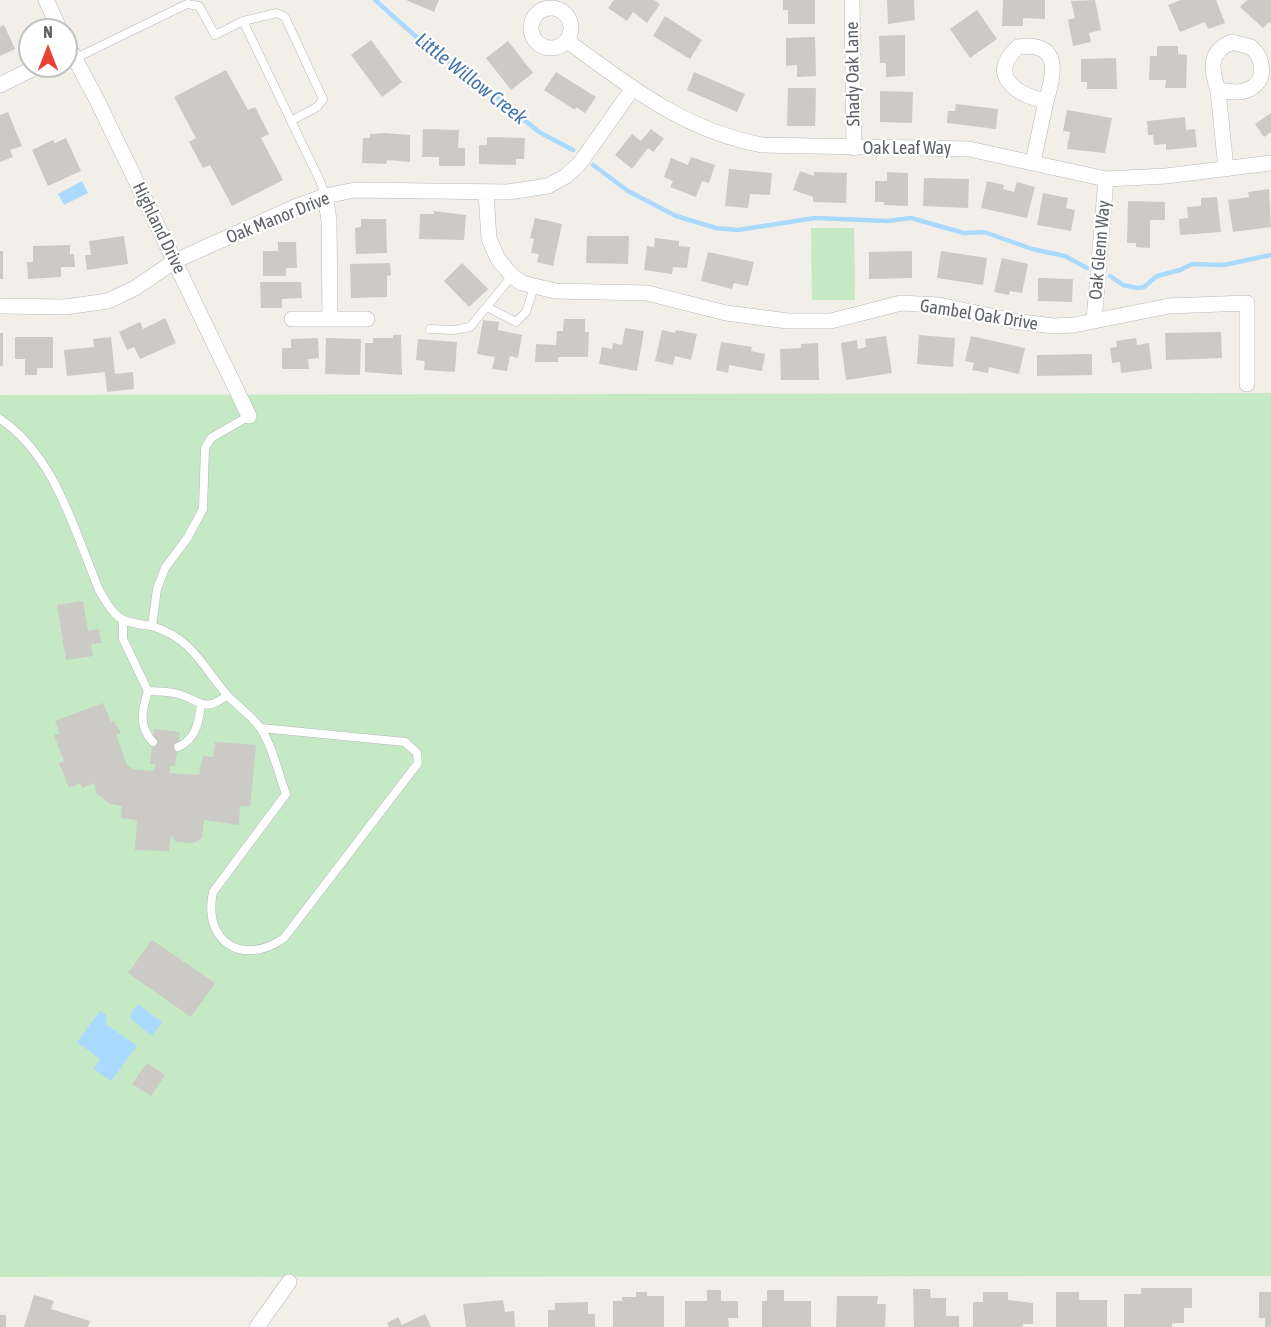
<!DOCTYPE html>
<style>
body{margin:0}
#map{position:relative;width:1271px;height:1327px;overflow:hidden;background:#f1efe8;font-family:"Asap Condensed",sans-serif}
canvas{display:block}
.north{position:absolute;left:18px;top:18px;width:60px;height:60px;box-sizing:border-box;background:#fff;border:2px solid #bfc1c3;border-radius:50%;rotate:0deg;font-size:16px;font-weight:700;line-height:24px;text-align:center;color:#5f6368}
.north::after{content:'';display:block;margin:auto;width:21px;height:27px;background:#ea4335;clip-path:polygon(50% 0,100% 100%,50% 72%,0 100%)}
</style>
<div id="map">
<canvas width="1271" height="1327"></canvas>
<div class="north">N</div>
</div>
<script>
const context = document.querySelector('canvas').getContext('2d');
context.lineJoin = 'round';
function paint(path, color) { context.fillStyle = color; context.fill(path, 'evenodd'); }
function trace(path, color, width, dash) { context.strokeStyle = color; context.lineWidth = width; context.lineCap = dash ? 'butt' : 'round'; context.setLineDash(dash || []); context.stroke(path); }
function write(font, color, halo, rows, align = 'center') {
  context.font = font + ' "Asap Condensed",sans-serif'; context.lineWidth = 4.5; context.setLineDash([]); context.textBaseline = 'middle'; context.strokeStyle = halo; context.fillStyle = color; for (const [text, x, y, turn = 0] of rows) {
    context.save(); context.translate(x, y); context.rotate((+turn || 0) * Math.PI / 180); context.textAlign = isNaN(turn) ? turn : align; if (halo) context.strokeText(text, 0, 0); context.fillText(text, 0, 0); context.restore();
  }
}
paint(new Path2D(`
 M811 228H854L855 300H812Z
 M1271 393V1276L0 1277V395Z`), '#c5e8c5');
paint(new Path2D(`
 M82 181 88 193 64 205 58 194Z
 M139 1005 162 1022 152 1036 130 1018 132 1011Z
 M100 1011 106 1015 107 1025 137 1046 111 1081 94 1069 100 1059 77 1042Z`), '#aadaff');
trace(new Path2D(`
 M375 0 430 49 471 76 539 132 573 150
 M593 165 628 191 676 216 716 228 738 230 815 218 888 221 911 218 964 233 984 232 1032 249 1065 256 1087 268
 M1110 276 1123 285 1138 288 1144 287 1157 276 1180 270 1192 264 1224 265 1271 255`), '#aadaff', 4.5);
paint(new Path2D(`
 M406 0H439L434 12Z
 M614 0H654L660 4 647 23 633 12 627 21 608 8Z
 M783 0H815V24H788V10H783Z
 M887 0H914L915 20 888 24Z
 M1003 0H1045V19L1023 18V26H1002Z
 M1095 0 1101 30 1089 33 1091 42 1073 46 1068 20 1075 18 1071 1Z
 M1181 0H1216L1225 23 1208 29 1205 22 1180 32 1168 5Z
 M1247 0H1271V25L1269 22 1263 28 1240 7Z
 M977 10 997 39 970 58 950 29Z
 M665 16 702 40 690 59 653 36Z
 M4 25 15 49 0 56V27Z
 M905 35V76L886 77V63H880L879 36Z
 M815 37 816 76 797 77V65L786 66V38Z
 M371 40 402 82 382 97 351 55Z
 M508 41 533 73 511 90 486 58Z
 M1157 46H1178V54L1187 55 1186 88H1165L1166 80H1149L1150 56H1157Z
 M1116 58 1117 89H1087V82H1081V59Z
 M226 70 248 110 255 107 269 134 261 138 283 180 232 206 210 165 203 168 189 142 196 138 174 97Z
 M556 72 596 97 585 113 576 107 575 110 544 90Z
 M694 72 745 94 737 112 687 90Z
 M788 88H816L815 126H787Z
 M880 91 913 92 912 123 880 122Z
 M956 104 998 109 996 129 947 123 948 111H955Z
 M1067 110 1112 118 1105 153 1067 149 1070 132 1063 131Z
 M8 112 22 146 10 150 13 157 0 162V115Z
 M1271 113V132L1264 137 1255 124Z
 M1185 117 1186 130 1195 129 1197 147 1166 150V144L1154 145 1153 135H1148L1147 121Z
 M423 129 459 130 458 148H465V166H439V157H422Z
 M651 129 664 139 653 152 648 148 632 169 615 155 632 134 641 141Z
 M385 133 410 135V162L387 160 386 164 362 163 363 138H370V134Z
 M487 137 525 138 524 159H516V165L479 164V145H487Z
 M66 138 81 171 48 186 32 150 53 140 55 143Z
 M691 157 715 165 709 183 702 181 696 197 670 187 673 181 664 177 671 158 688 165Z
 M729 169 772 173 770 195 750 194 748 208 725 206Z
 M800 171 814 176V172L847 173 846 203 813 202V197L793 190Z
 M887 172 908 173V206L884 205V202H875V181H887Z
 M924 178 969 179 968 208 923 206Z
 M987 181 1004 185 1003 189 1014 192 1017 182 1035 187 1027 218 981 208Z
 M1269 189 1271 227 1233 232 1228 200 1249 197 1248 192Z
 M1043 193 1068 198 1066 208 1075 210 1071 231 1037 225Z
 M1217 197 1221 232 1180 235 1179 219 1188 218 1187 207 1201 206V198Z
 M1128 201 1165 202V220H1150V248L1136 247V243H1127Z
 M434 211 466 215 464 240 419 239 420 214H434Z
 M535 218 562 224 553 266 537 262 539 254 531 253 534 239 530 238Z
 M361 219H386L387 253 356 254 355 228 361 227Z
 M124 236 128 264 87 270 85 255H91L89 241Z
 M587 236H629L628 264 586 263Z
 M655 238 679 241V246L690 247 687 268 673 267 672 274 644 270 647 246 654 247Z
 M278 242H296L297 268H286V276H263V251H278Z
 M70 245V254H74L75 267H61V277L28 279 27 262H33V246Z
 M0 251H3V279H0Z
 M912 251V278L869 279V252Z
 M941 251 987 258 983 285 937 278Z
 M708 252 754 262 748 286 734 283 732 289 701 281Z
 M1002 258 1028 264 1022 293 1010 291 1009 295 994 292Z
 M390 263 391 275 387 276V297L351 298 350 264Z
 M462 263 488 289 469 307 444 281Z
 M1038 278 1073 279 1072 302 1038 301Z
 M260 282H301L302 298 282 299V308H261Z
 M165 318 176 343 140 359 134 347 127 350 119 332 140 322 143 329Z
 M564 319H585V332H589L588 357H558V362H535L536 344 556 345 557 331H563Z
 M483 320 499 322 498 330 522 335 518 358 510 356 507 371 492 369 495 357 477 354Z
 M625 328 644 331 637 371 599 364 602 347 612 349 613 343 622 345Z
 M662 330 675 333 676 330 697 334 691 360 675 356 673 365 655 361Z
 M1221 332 1222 358 1166 360 1165 333Z
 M0 333H3V366H0Z
 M393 335H401L402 375 365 372V343H373V338H393Z
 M919 335 955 338 953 367 917 364Z
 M886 336 892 373 846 380 841 343 857 340 858 349 866 347 865 339Z
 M971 336 1025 348 1019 374 989 367 988 373 972 370 974 363 965 361Z
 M15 337H53V368H37V375H25V359H15Z
 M111 337 115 374 133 372 134 389 107 392 105 372 67 376 64 350 94 347 93 339Z
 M318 338 319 358 308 359 309 369H282V348H291V339Z
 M326 338 361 339 360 375 325 374Z
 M1136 338 1137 345 1149 343 1152 369 1121 373 1120 362 1112 363 1110 348 1117 347 1116 341Z
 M418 339 457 342 455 372 424 370 425 361 416 360Z
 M721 342 752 347 751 351 765 354 762 371 729 365 728 373 716 370Z
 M818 343 819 380H781L780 349 801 348V344Z
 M1092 354V375L1037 376V355Z
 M83 601 88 631 99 629 101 643 91 644 93 656 66 660 57 605Z
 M103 703 111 722 114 721 121 733 116 735 127 765 133 769 154 771 156 764H150L154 729 180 732 175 766H170V773L199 775 203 756 213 757 215 742 256 745 250 807 240 806 239 825 204 820 202 838 194 843 176 842 171 834 169 851 135 850 137 820 121 818 122 806 110 804 97 794 94 783 82 788 80 783 69 788 59 763 64 761 54 735 60 734 55 721Z
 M152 940 215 983 191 1017 128 973Z
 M147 1063 165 1075 151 1096 132 1084Z
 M1141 1288H1192V1308H1184V1323H1172V1327H1124V1294H1141Z
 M913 1289H930L931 1298H946V1316H959V1327H914Z
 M707 1290H721V1301H738V1318H728L729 1327H685V1301H707Z
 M767 1290H784V1301H811V1327H762V1301H767Z
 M636 1292H647V1296H664V1327H613V1301H622V1297H636Z
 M983 1292H1008V1300L1033 1303V1324H1023V1327H973V1302H983Z
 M1056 1292H1079V1300H1107V1327H1056Z
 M1259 1292H1271V1327H1265V1318H1259Z
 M34 1295 54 1301 51 1309 90 1321 88 1327H24Z
 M837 1296H878L877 1304H886L885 1327H836Z
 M503 1300 505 1312 514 1311 515 1327H466L463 1304Z
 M588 1302V1314H595V1327H548V1310H555V1303Z
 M425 1314 431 1327H389L387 1323 398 1317 402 1325Z
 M0 1315H6V1327H0Z`), '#cccac5');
const service = new Path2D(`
 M243 21 277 13 285 17 323 99 317 107 291 121
 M74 59 187 4 199 6 215 35 243 21 321 183 325 196
 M487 307 516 322 526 312 534 287
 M430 329 454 330 470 327 512 276
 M249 416 211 438 205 448 203 509 188 537 165 568 157 589 152 626C193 639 202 666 228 696 238 707 253 716 261 729 273 747 278 773 286 794L213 892C202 942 243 967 284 938L418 763 417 753 405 742 261 728
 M0 419C55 455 75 532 99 590 116 619 118 622 152 626
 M123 622V639L148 691C158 692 169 691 178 694 200 700 205 714 227 695
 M148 691C142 710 138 727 153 742
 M178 747C196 740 199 721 201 704`);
const minor = new Path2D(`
 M46 0 60 30
 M852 0 854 148
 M531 28a20 20 0 1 1 40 0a20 20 0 1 1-40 0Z
 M567 41C631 87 683 130 762 145L969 149 1106 179 1166 176 1271 163
 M66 42 97 100 249 416
 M0 85 38 66
 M1218 90C1211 69 1208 52 1232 42L1251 47C1264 59 1268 82 1247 90 1239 94 1227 91 1218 90L1226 169
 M1033 162 1046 101C1017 95 986 75 1018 47 1061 41 1055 73 1046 101
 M486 192 489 239 498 259 512 276 522 283 555 291 647 293 726 313 788 321H831L901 303 918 304 939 305 1014 321 1053 326 1074 325 1169 306 1247 303V384
 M325 196 329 220 330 319
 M0 306 65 307 108 301 135 288 175 261 297 206 325 196 355 190 508 192 548 186 566 176 580 163 633 88
 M292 319H367
 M1094 321 1106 179
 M257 1327 289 1282`);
trace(service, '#b5b8bc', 9);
trace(minor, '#b5b8bc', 16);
trace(service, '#fff', 8);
trace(minor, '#fff', 15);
write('18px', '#5f6368', '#fff', [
 ["Shady Oak Lane",853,74,-91],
 ["Oak Leaf Way",907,148],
 ["Oak Manor Drive",278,218,-22],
 ["Highland Drive",159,228,64],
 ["Oak Glenn Way",1100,250,-85],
 ["Gambel Oak Drive",979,315,9]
]);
write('italic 20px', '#4174aa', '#fff', [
 ["Little Willow Creek",471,79,38]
]);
</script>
